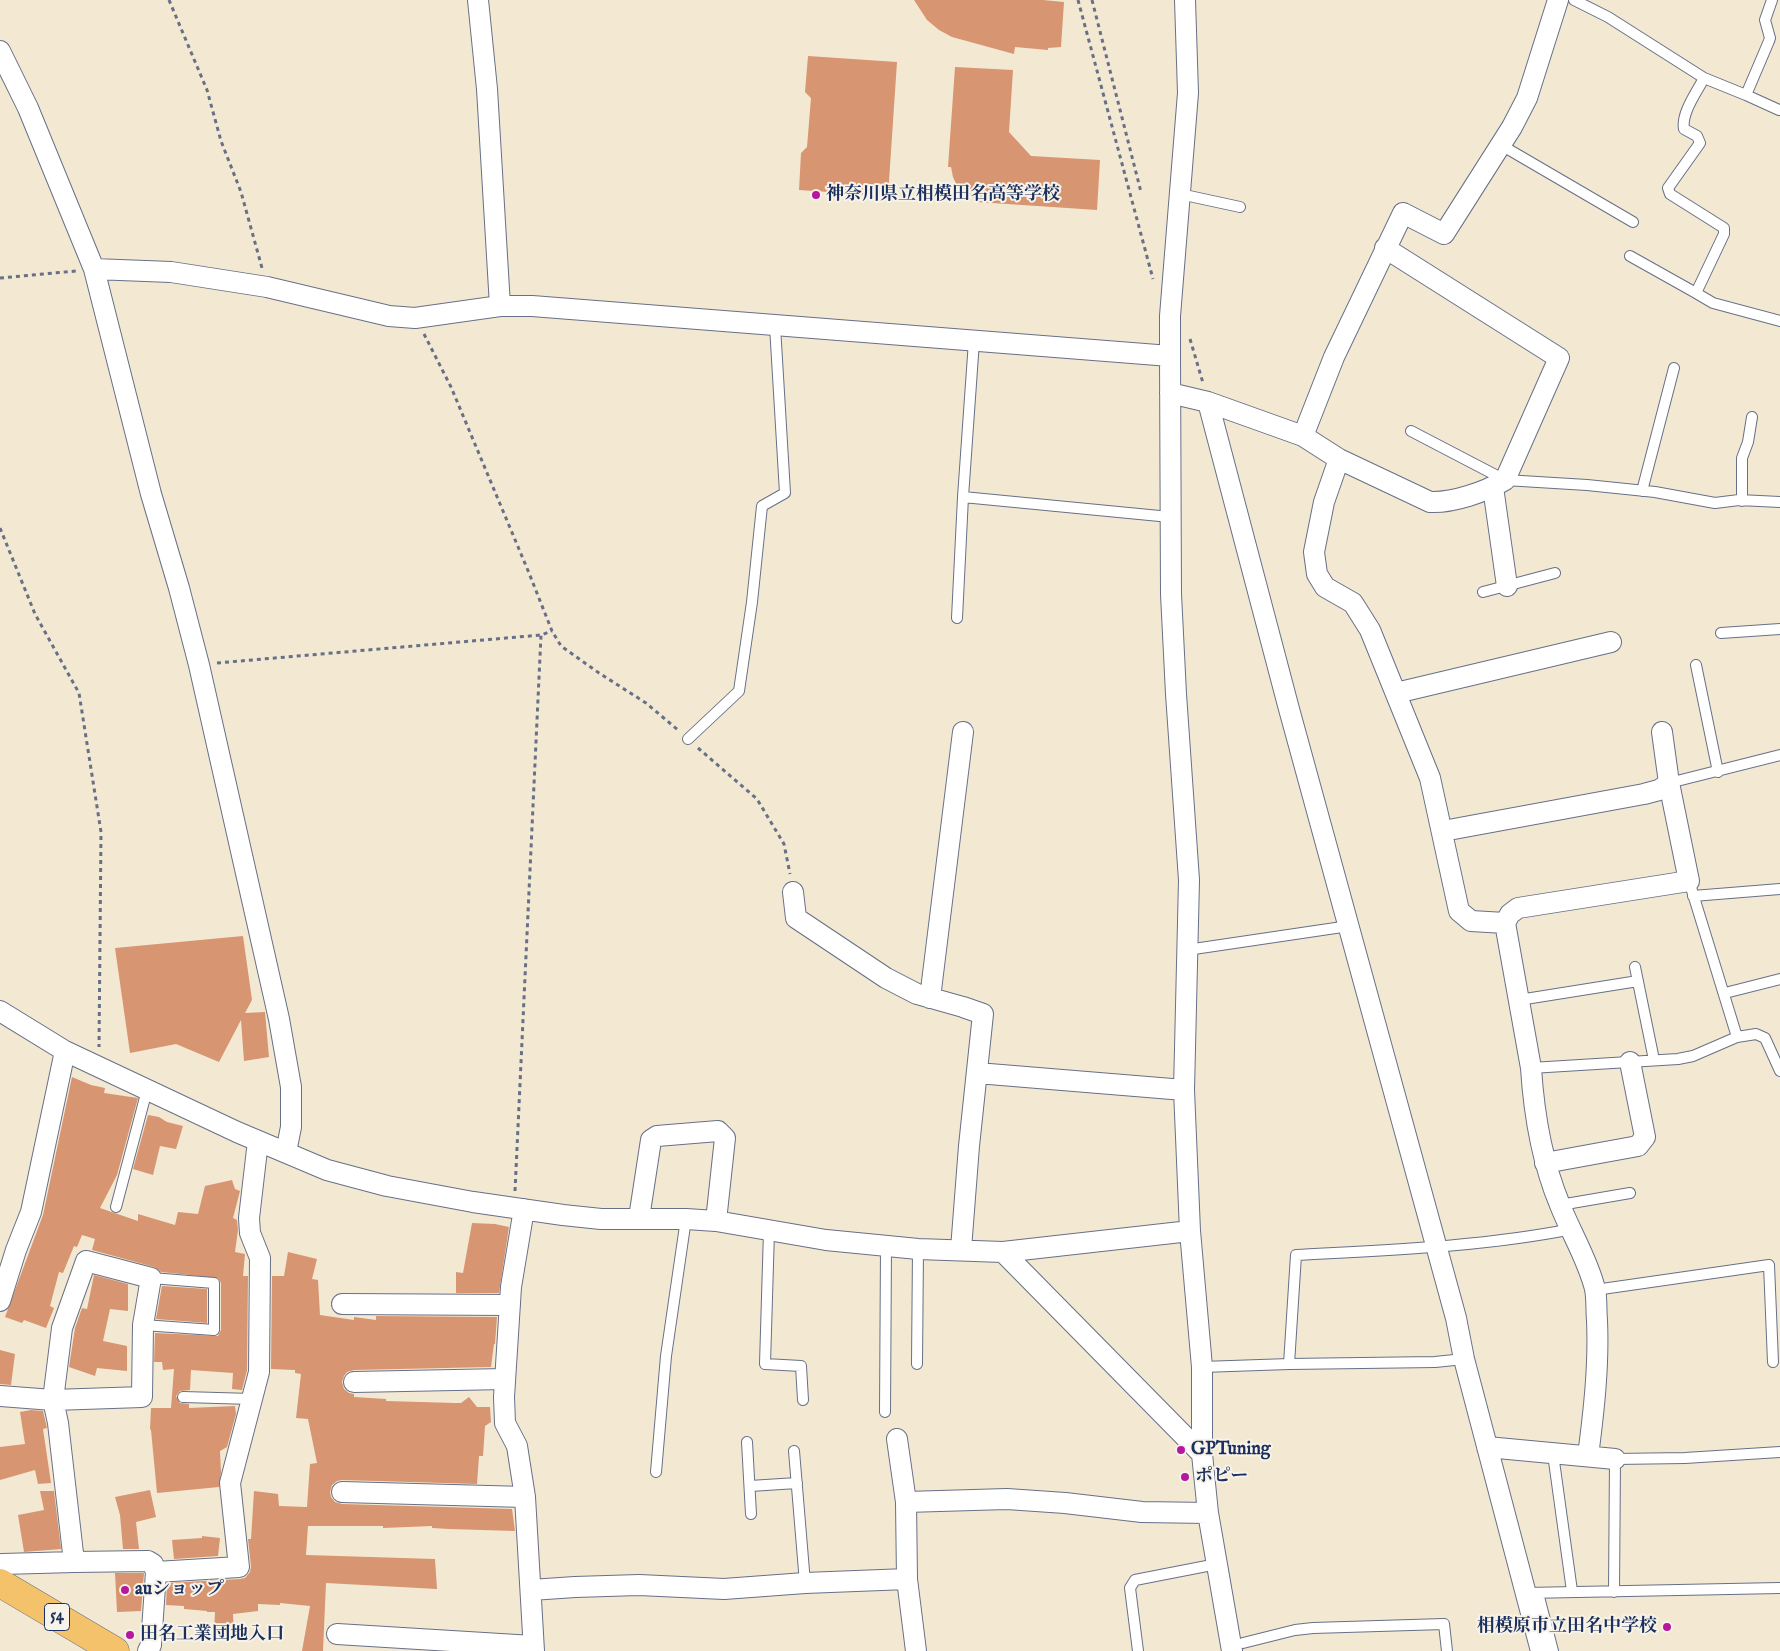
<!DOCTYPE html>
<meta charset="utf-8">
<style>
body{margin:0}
canvas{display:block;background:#f3e8d2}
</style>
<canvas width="1780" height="1651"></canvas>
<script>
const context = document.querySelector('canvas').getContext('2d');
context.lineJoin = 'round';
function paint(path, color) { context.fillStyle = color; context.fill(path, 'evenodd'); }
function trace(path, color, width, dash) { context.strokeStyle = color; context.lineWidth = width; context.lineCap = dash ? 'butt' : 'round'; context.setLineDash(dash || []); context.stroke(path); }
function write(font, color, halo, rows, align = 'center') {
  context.font = font + ' "IM FELL English","Noto Serif JP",serif'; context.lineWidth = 4; context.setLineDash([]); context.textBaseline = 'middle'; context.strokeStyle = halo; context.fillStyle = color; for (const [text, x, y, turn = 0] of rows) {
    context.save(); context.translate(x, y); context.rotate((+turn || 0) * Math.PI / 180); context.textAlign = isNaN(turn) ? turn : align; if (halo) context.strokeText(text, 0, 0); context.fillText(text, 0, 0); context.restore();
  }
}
paint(new Path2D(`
 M914 0H1043L1064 2 1061 47 1048 48V50L1015 47 1014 54 952 37 939 30 927 20Z
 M808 56 897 62 888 196 799 190 801 153 807 147 811 98 805 92Z
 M955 67 1013 70 1009 132 1031 156 1100 160 1097 210 977 202V199L966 195 958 188 953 177 951 167H948Z
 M243 936 252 1000 245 1013 265 1012 269 1057 244 1061 241 1020 219 1062 176 1044 130 1053 115 948Z
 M72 1077 91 1085 105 1088 104 1093 138 1098 117 1175 100 1208 138 1221V1214L175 1225 178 1212 198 1214 205 1186 232 1180 235 1189 240 1191 233 1218 237 1220 238 1230 235 1252 245 1254 243 1276H248L247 1370 242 1390 232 1389 233 1373 191 1370 190 1390 180 1391 176 1396 180 1403 189 1404V1408L235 1406 236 1414 227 1447 220 1451 221 1472 219 1487 157 1493 151 1430 150 1429 151 1408H171L174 1369 163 1370 162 1362H154L155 1333 218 1336 221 1330V1283L218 1278 161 1272 154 1267 92 1250 95 1239 82 1235 77 1247 74 1246 63 1273 59 1272 50 1306 54 1308 46 1328 24 1320 22 1323 5 1317 43 1215Z
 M148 1115 159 1117 167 1122 183 1126 176 1149 160 1146 153 1175 133 1169Z
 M472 1223 495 1224 509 1227 499 1293H456V1272L463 1273Z
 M288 1252 317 1259 312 1279 318 1280 320 1315 354 1320V1317L376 1320V1316L497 1317 495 1344H494L491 1367 354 1370 347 1372 344 1376 342 1382 344 1389 349 1393 354 1394V1397L386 1399V1401L455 1403H461L469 1397 477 1407H490L491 1422 485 1426 483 1456H479L477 1484 342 1480 337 1481 332 1485 330 1492 331 1497 335 1502 342 1504 512 1509 515 1531 449 1529 432 1528V1526L383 1528V1526H308L306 1555 435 1559 437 1589 326 1583 323 1651H302L310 1606 280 1603V1605L258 1604V1611L233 1614 234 1635 214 1633 215 1612H207V1611L184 1609V1606L166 1605 167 1583 240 1579 245 1578 250 1572 251 1566 248 1539H251L254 1491 278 1494 279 1506 307 1507 310 1464 317 1463 308 1419 296 1418 301 1374 295 1373V1370L271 1369 272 1276H284Z
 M94 1275 128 1284V1311L110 1309 103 1341 127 1346V1371L97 1368 95 1376 69 1367 75 1328 82 1308 87 1309Z
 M162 1286 207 1289V1323L156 1319Z
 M0 1350 15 1354 11 1385 0 1384Z
 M31 1410 43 1411 47 1428 43 1429 51 1483 38 1484 35 1470 0 1480V1447L25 1444 20 1412Z
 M150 1490 156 1517 136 1522 139 1549H123L120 1515 115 1497Z
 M40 1491H54L61 1549 24 1552 18 1515 44 1510Z
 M202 1536 220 1538 218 1556 174 1559 172 1540 202 1538Z
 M115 1573H144L141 1611 117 1612Z`), '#d89572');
const service = new Path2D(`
 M1574 0 1608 17 1704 78 1746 95 1769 41 1770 38 1765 20 1772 0
 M1704 78C1697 92 1681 113 1684 129L1697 136 1700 143 1668 188 1670 194 1724 228V234L1696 293 1713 303 1780 321
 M1746 95 1779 110
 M1501 145 1633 222
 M1180 194 1240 207
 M1630 256 1696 293
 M1411 431 1505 480 1587 485 1655 492 1715 503 1739 500 1780 502
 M1642 491 1674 368
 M963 497 1170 517
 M1742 501V458L1748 442 1752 417
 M1483 592 1555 573
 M957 618 963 497 974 341
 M1721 633 1780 629
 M1696 665 1718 772
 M688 739 739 691 752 602 762 506 785 493 775 326
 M1669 783 1780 755
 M1689 881 1737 1037 1756 1034 1765 1038 1780 1071
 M1693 896 1780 889
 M1187 950 1349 926
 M1635 967 1654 1060
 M1725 993 1780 979
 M1519 1000 1638 981
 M1531 1068 1678 1059 1693 1056 1737 1037
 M1560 1205 1630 1193
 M116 1207 147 1090
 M769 1231 765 1364 801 1366 803 1400
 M1595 1290 1769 1265 1773 1362
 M143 1325 214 1330V1283L151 1278
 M917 1364 918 1249
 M1289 1364 1296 1255C1388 1250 1481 1247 1572 1229
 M1202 1367 1289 1364 1435 1362 1464 1359
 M183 1397 252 1399
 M885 1412 886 1246
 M747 1442 751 1514
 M794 1451 805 1583
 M1553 1454 1572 1591
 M656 1472 666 1356 686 1219
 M750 1486 797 1483
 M1614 1592 1615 1459 1685 1458 1780 1452
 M1526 1593 1780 1588
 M1538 1593 1553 1651
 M1243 1643 1295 1630 1313 1628 1444 1624 1447 1651
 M1138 1651 1130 1588 1135 1580 1217 1564`);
const minor = new Path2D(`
 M478 0 487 89 500 306
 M1185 0 1188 93 1170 316V356L1171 594 1176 694 1189 880 1184 1090 1190 1231 1202 1367V1454L1208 1513 1232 1651
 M0 51 28 108 94 269 151 494 179 588 199 665 279 1019 291 1087V1127L286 1152
 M94 269 171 272 267 287 389 316 415 318 500 306H532L1170 356
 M1170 393 1208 402 1303 436 1334 357 1403 213 1444 234 1512 127 1527 98 1558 0
 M1208 402 1289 709 1456 1318 1464 1359 1541 1651
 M1303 436 1339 459 1430 502C1453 503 1485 492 1505 480L1559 358 1385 248
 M1339 459 1324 502 1314 552 1317 574 1325 587 1353 603 1370 630 1430 778 1459 911 1471 921 1505 923 1531 1068C1534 1115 1542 1162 1560 1205 1571 1233 1588 1260 1595 1289 1597 1299 1596 1310 1597 1320 1599 1365 1594 1410 1588 1456
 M1493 487 1507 586
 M1396 693 1611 642
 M1443 831 1644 794 1659 790 1669 783
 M793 892 796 918 886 978 917 994 963 1007 983 1014 969 1146 961 1249
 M1505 923 1510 914 1518 908 1689 881 1669 783 1662 732
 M930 998 963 732
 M0 1011 65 1051 237 1132 327 1170 387 1186 473 1202 563 1215 601 1219H686L716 1221 826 1240 918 1249 1003 1252 1190 1231
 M977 1073 1184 1090
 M1545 1163 1638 1146 1645 1137 1630 1062
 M524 1209 511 1287 504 1397 505 1423 517 1446 525 1497 534 1651
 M639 1218 651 1140 657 1136 718 1131 725 1138 716 1221
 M1003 1252 1202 1454
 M0 1301 16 1250 31 1212 65 1051
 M342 1304 510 1305
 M354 1382 505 1379
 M0 1396 53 1400 142 1397 143 1325 151 1278 86 1261 62 1328 53 1400 58 1423 74 1562 2 1564
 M897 1439 906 1502
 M1487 1447 1615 1459
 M342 1492 525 1497
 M74 1562 148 1561 153 1564 156 1572
 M531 1590 575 1587 639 1585 724 1589 805 1583 907 1579
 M337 1634 533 1646
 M148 1651 151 1645 156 1572 239 1567 230 1483 259 1372 260 1258 250 1233 249 1218 258 1141
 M916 1651 907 1579 906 1502 1007 1499 1065 1503 1142 1512 1208 1513`);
const primary = new Path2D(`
 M0 1583 115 1651`);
trace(service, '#677087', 12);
trace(minor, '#677087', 22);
trace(primary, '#677087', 29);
trace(new Path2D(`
 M169 0 207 90 221 141 241 192 262 268
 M1078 0 1153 279
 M1092 0 1141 192
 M0 278 76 271
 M424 334 451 387 529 573 552 631 561 646 599 673 646 703 678 730
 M1190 339 1203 383
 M0 528 35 614 79 693 101 832 99 1047
 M217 663 541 635 552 631
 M698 748 757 799 784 844 790 874
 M515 1191 541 635`), '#677087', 3, [4, 4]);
trace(service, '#fff', 10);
trace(minor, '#fff', 20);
trace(primary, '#f4c26a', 28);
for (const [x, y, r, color] of [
 [816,195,5,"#b5179e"],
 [1181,1450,5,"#b5179e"],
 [1185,1477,5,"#b5179e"],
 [125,1590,5,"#b5179e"],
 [1667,1627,5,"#b5179e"],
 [130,1635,5,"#b5179e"]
]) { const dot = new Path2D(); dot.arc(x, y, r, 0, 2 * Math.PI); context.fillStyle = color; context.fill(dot); trace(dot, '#f7f3e8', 2); }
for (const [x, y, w] of [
 [57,1617,25]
]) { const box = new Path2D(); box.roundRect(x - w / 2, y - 13.5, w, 27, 4); context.fillStyle = '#f7f3e8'; context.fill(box); trace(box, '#1b2f5e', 1); }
write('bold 16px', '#1b2f5e', null, [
 ["54",57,1617]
]);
write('bold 18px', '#1b2f5e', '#f7f3e8', [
 ["神奈川県立相模田名高等学校",826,195],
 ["GPTuning",1191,1450],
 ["ポピー",1195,1477],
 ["auショップ",135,1590],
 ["相模原市立田名中学校",1657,1627,"right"],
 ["田名工業団地入口",140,1635]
], 'left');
</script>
